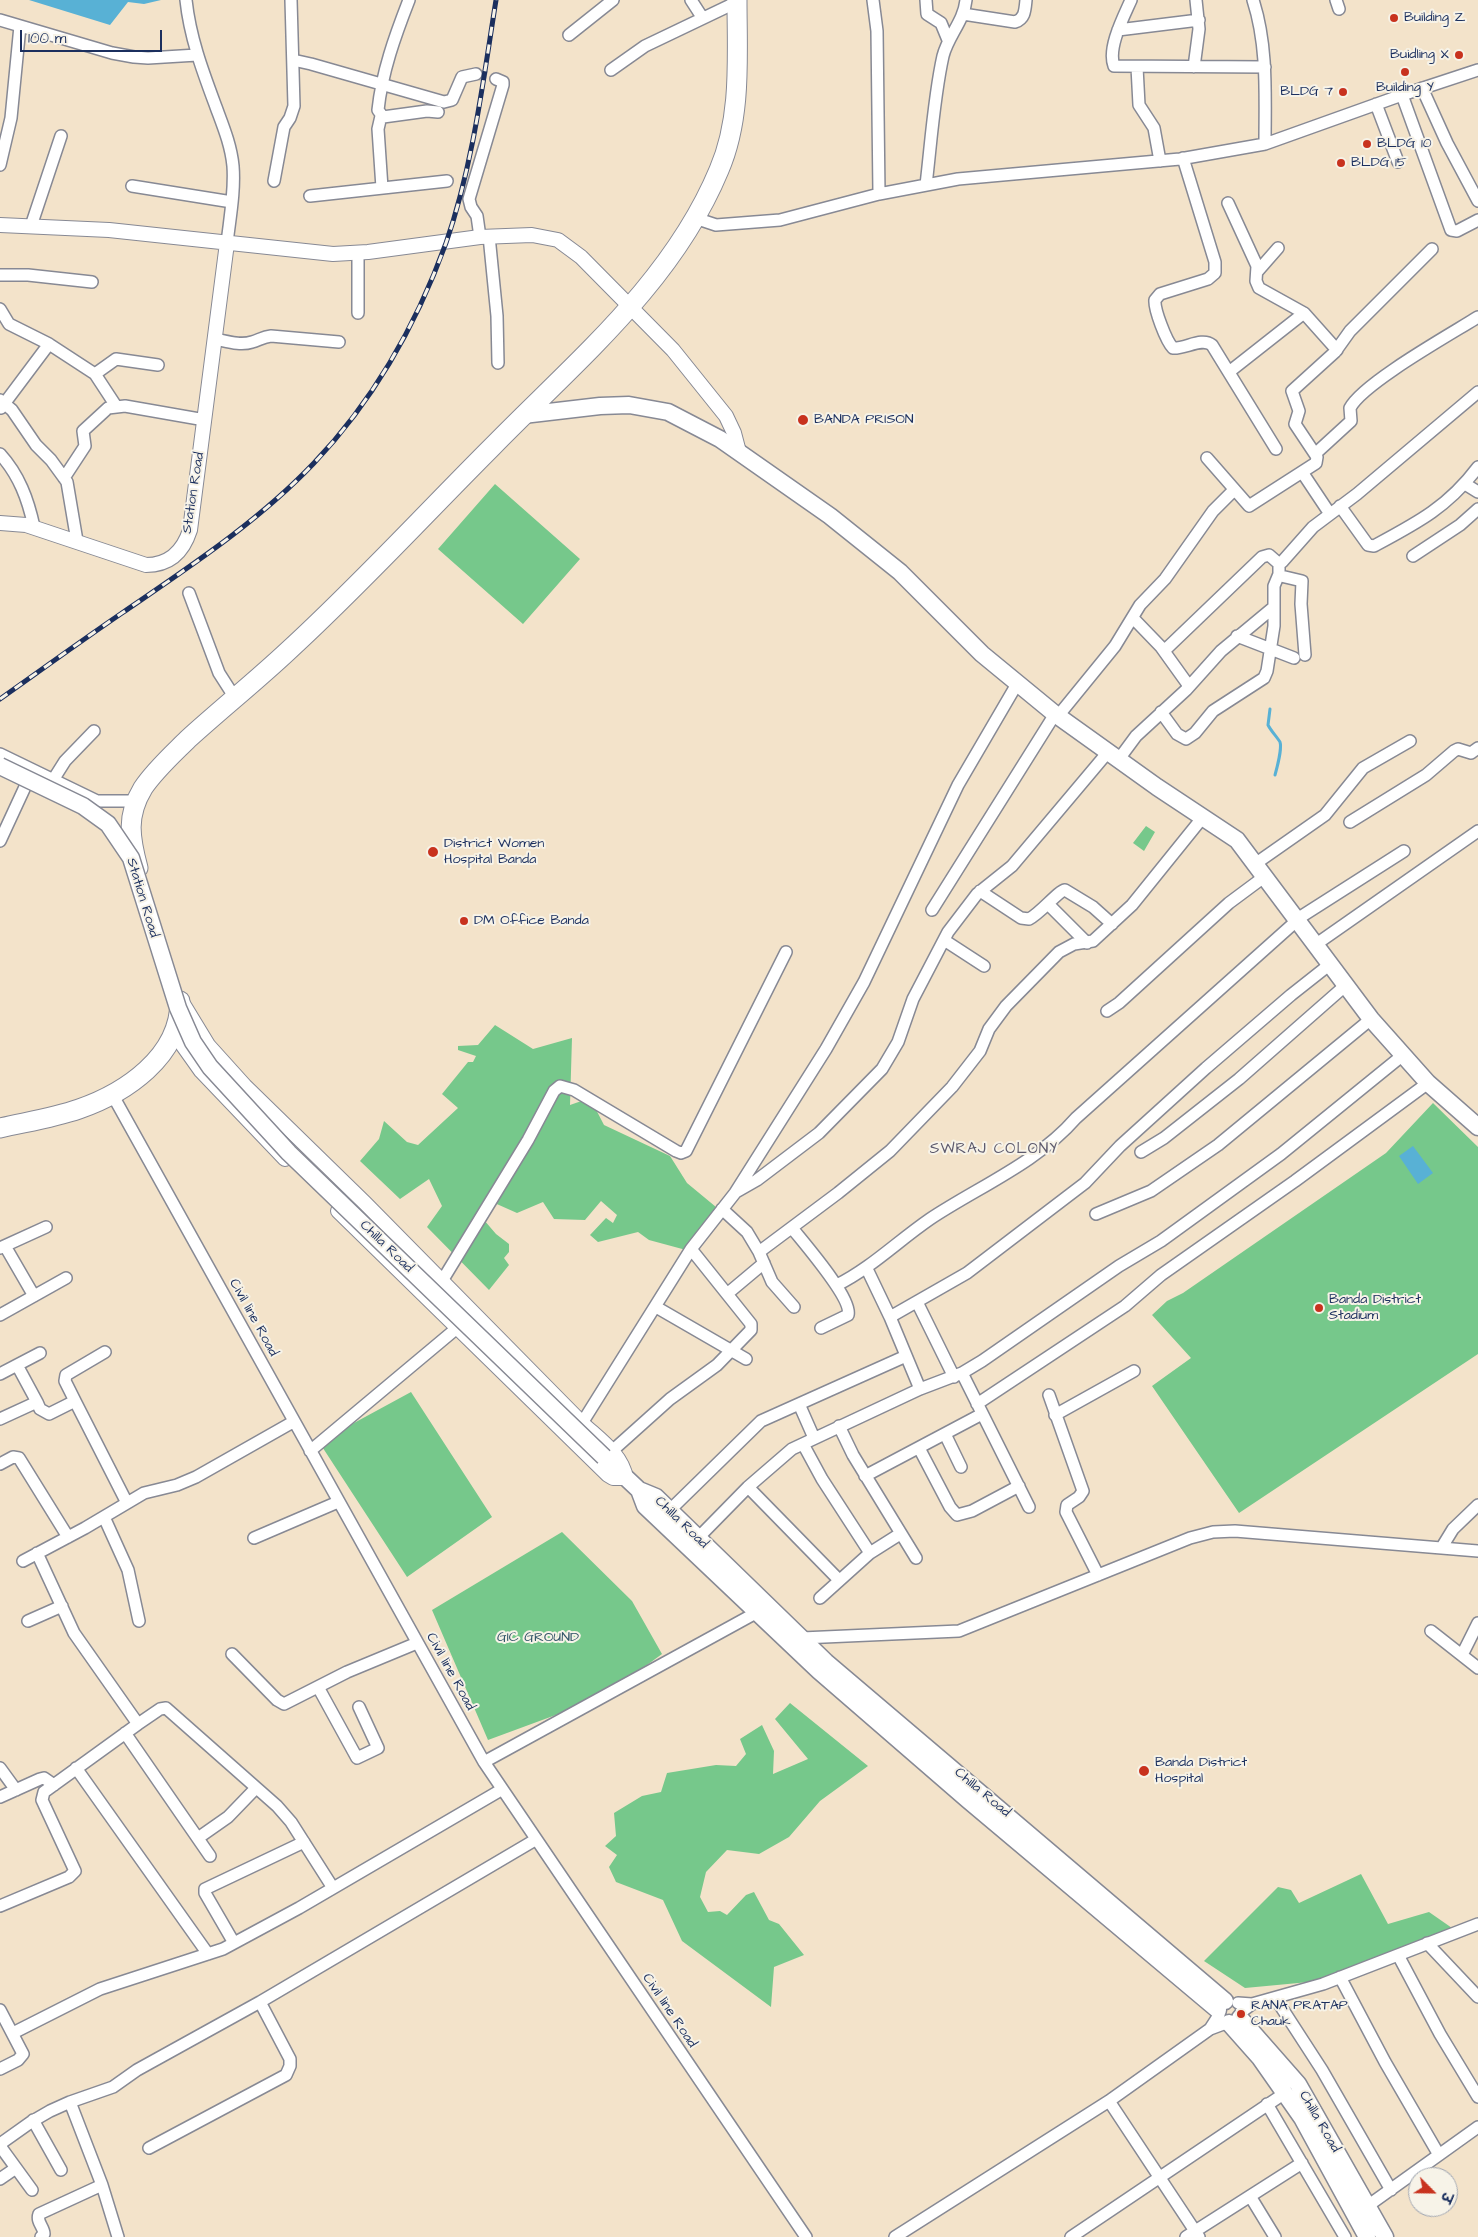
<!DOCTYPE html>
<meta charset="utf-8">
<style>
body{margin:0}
#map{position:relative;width:1478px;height:2237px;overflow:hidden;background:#f3e3ca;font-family:"Architects Daughter","Playpen Sans Deva",sans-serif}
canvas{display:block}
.north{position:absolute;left:1408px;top:2167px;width:50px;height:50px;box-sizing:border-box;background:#f7f3e8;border:1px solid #9fa5b1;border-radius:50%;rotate:113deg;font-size:14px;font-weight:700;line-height:20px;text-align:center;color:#1b2f5e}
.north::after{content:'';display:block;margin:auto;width:18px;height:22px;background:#c8321e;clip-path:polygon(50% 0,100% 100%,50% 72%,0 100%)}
.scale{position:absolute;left:20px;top:30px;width:142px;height:22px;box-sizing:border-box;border:2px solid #1b2f5e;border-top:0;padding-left:6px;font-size:15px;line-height:18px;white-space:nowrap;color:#1b2f5e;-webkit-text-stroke:4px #f7f3e8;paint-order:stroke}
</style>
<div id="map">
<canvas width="1478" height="2237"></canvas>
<div class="north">उ</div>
<div class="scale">100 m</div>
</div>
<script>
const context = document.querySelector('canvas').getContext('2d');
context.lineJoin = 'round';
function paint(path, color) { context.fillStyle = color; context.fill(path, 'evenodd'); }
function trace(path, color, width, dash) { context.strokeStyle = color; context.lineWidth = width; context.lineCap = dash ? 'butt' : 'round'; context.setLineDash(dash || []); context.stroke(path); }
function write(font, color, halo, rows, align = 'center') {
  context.font = font + ' "Architects Daughter",sans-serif'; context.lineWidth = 4; context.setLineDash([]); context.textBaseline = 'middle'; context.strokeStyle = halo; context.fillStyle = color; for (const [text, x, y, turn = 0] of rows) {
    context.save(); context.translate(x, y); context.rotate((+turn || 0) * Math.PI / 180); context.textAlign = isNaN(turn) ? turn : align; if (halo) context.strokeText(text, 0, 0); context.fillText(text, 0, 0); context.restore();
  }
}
paint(new Path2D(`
 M495 484 580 559 523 624 438 549Z
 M1146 826 1155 832 1144 851 1133 843Z
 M495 1025 533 1049 572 1038 570 1105 590 1098 604 1125 670 1156 687 1183 716 1207 686 1250 649 1240 638 1232 598 1242 590 1235 606 1218 613 1223 617 1215 601 1201 585 1220 554 1219 543 1202 517 1213 490 1201 478 1213 496 1234 509 1244V1252L504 1258 509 1265 489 1290 427 1227 442 1206 429 1179 400 1199 360 1161 379 1139 384 1121 407 1142 418 1145 458 1108 442 1094 468 1062H473L476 1056 458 1050V1046L478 1045Z
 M1433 1103 1478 1147V1354L1239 1513 1152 1386 1191 1358 1152 1315 1167 1301 1183 1293 1386 1153Z
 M411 1392 492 1517 407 1577 319 1442Z
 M562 1532 632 1601 662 1654 647 1665 572 1709 488 1740 432 1610Z
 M790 1703 868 1766 820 1801 789 1837 759 1854 727 1850 706 1872 700 1897 708 1912 720 1911 727 1915 746 1895 754 1892 769 1920 779 1924 804 1955 774 1967 771 2007 682 1941 663 1900 616 1882 609 1867 617 1855 605 1846 616 1836 614 1813 642 1796 661 1792 667 1773 716 1765 736 1766 746 1754 740 1739 762 1725 774 1751 773 1774 808 1759 775 1719Z
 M1361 1874 1388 1924 1429 1912 1452 1928 1315 1986 1309 1982 1245 1988 1204 1961 1278 1887 1291 1890 1299 1903Z`), '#76c88b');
paint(new Path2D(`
 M29 0H161L144 4 128 2 110 25Z
 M1413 1146 1433 1173 1418 1184 1399 1156Z`), '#58b1d5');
trace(new Path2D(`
 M1270 709 1268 725C1271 731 1277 737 1280 742 1282 748 1277 768 1275 775`), '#58b1d5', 3);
trace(new Path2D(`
 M476 74 496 79`), '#c8bfb4', 11, [11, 5.5]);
const minor = new Path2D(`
 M186 0C190 38 203 72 216 107 223 126 231 145 233 166 235 191 230 217 227 243
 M409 0C395 36 382 72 378 110L383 117 427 111 438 112
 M691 0 702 17
 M873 0 877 31 879 194
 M926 0 927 14 941 23 948 40
 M1131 0C1124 16 1107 48 1114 66L1265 67
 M1253 0C1268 46 1265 96 1265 144
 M1336 0 1339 9
 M963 14 1015 22C1025 19 1025 10 1026 0
 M0 20 112 53 134 57 148 58 197 55
 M1118 30 1199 20
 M569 35 613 0
 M293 60 311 64 444 102 452 100 462 77 476 74
 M1137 67 1139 105 1154 128 1160 161
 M1194 67 1199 29 1196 0
 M611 70 645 46 737 2
 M1422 88 1447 143 1478 201
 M1402 95 1451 230 1457 231 1478 220
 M1376 104 1398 162
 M381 116 378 129 382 188
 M1183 158 1215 262V273L1208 279 1160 294 1155 300C1154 309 1166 341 1173 348 1185 349 1202 337 1212 345L1276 449
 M0 165 11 118 20 26
 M274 181 284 127 290 118 294 106 291 0
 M926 185C931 143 934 96 943 56 948 36 964 21 966 0
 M132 186 232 202
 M310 196 447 181
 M1228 203 1257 266 1256 281 1259 288 1304 313
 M695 218 716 225 780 220 879 194 958 179 1180 159 1265 144 1402 95 1478 70
 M31 226 61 136
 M489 236 497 316 498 363
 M480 237 477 216 471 207 469 199 503 85V82L496 79
 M358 253V313
 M1257 272 1278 248
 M0 275H28L92 282
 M0 309 9 324 49 344 95 374 116 406
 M215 339C226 341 240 346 252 342 259 340 263 337 271 336L339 342
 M1229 372 1304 313 1337 350
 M95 374 116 359 158 365
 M0 400 12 410 36 445 51 460 67 482 77 541
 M1 408 49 344
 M0 454C19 475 28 499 34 527
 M1315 454 1351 421 1350 408C1363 383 1451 334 1478 317
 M1207 458 1249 506 1316 463 1317 457 1295 424 1299 411 1292 391 1335 352 1350 331 1432 249
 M1302 472 1330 514
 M64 478 85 446 83 431 108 408 125 406 205 420
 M1465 484 1478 492
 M1340 506 1368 545 1374 546C1417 523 1448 507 1478 467
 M1413 556 1460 525 1478 509
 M1279 567V573L1281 576 1302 581 1301 604 1305 655
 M189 593 219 673 235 698
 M1133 618 1161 647 1189 686
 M1237 636 1294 658
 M1164 651 1262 557 1269 555 1277 562H1282L1313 527 1357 494 1478 392
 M1161 712 1177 734 1186 739 1195 733 1213 711 1264 678 1267 671 1274 626V586L1279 574
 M1058 716 1115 646 1140 605 1165 579 1213 511 1234 490
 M0 754 97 801H137
 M1119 759 1136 736 1186 690 1221 651 1274 607
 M53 780 65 761 94 731
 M1350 822 1426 775 1454 751 1458 749 1471 753 1478 748
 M0 841 31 774
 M1255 864 1325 815 1363 768 1410 741
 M980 891 1021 918 1029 919C1041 913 1058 891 1065 890L1093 907 1112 924
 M1049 905 1087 943
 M932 910 1055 714
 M944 940 984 966
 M1315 945 1478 831
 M1107 1011 1119 1003 1229 903 1264 877
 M112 1094 484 1762 806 2237
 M1141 1152 1164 1138 1239 1079 1346 985
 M736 1192 757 1180 819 1133 882 1069 898 1042 913 999 948 932 977 894 1012 866 1108 752
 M722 1209 747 1232 759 1252 772 1282 794 1307
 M1096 1214 1151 1191 1218 1145 1371 1019
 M792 1228C803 1242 853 1299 848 1315L821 1328
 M5 1246 34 1296
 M0 1248 46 1227
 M759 1252 838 1193 890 1151 952 1087 980 1051 989 1029 1006 1006 1059 952 1074 944 1093 941 1132 905 1203 817
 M867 1269 890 1317 920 1389
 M442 1281 528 1140 554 1091 560 1086 574 1090 676 1151 681 1153 686 1151 786 952
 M837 1285C871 1268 898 1241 930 1219 978 1187 1037 1163 1076 1118L1302 916 1404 851
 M727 1294 764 1263
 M917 1302 954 1377
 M656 1307 746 1359
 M0 1315 66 1278
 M890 1317 967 1273 1085 1183 1120 1146 1206 1068 1291 995 1329 965
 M17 1365 37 1402
 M962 1373 1029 1507
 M0 1374 40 1353
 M1049 1395 1083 1491 1079 1497 1067 1505 1066 1512 1098 1575
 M75 1401 65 1381 66 1375 105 1352
 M799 1404 814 1438
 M977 1404 1125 1306 1161 1275 1295 1181 1428 1083
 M1055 1415 1134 1371
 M0 1419 37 1402 40 1409 49 1414 75 1401 127 1503
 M582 1423 691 1249
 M839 1426 853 1455 916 1558
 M945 1434 961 1467
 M803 1444 822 1479 870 1553
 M919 1448 950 1507 957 1515 972 1511 1019 1486
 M310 1451 457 1328
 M612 1451 670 1399 717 1365 751 1330V1324L691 1249 735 1193 826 1049 864 982 958 785 1017 684
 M0 1464 13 1457 19 1458 68 1537
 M865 1476 982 1414
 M748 1487 839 1580
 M670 1510 761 1421 906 1356
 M104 1517 128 1570 139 1621
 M254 1538 338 1502
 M697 1539 748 1487 792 1449 920 1389 962 1373 982 1361 1119 1266 1161 1241 1281 1154 1403 1055
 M1442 1547 1453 1529 1478 1505
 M37 1553 74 1633 138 1724
 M23 1561 85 1528 144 1493 177 1485 196 1477 293 1422
 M820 1598 870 1553 900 1534
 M28 1621 62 1606
 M1431 1631 1478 1668
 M802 1638 959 1631 1190 1538 1213 1532 1235 1531 1478 1551
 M232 1654 277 1700 284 1704 347 1672 417 1643
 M1462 1655 1478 1623
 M318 1687 357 1758 378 1748 359 1707
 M125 1733 210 1856
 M484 1762 763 1609
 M0 1768 16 1790
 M76 1768 208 1954
 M0 1797 40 1779 44 1778 54 1785
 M198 1838 228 1817 256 1788
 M0 1906 69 1877 75 1871 42 1800 44 1792 138 1724 160 1709 166 1708 277 1806 291 1822 333 1888
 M234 1943 205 1893V1889L304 1842
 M1427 1943 1478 1997
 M1398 1955 1440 2034 1478 2097
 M1340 1977 1385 2062 1439 2155
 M1276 1999 1322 2070 1391 2190
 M1238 2003 1252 2004 1241 2012
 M1252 2004 1323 1984 1478 1924
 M0 2010 23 2054 18 2060 0 2069
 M1219 2015 1210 2029 1226 2023
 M13 2033 100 1989 223 1949 299 1908 501 1790
 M1109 2101 1199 2237
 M70 2102 102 2185 118 2237
 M1267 2104 1345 2237
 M33 2120 61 2170
 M0 2144 31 2122 50 2111 70 2102 113 2087 137 2070 260 2002 535 1840
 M0 2146 32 2190
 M149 2148 286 2075 290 2066V2059L260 2002
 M0 2179 16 2168
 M1250 2196 1275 2237
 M1362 2210 1478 2127
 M41 2237 44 2234C44 2227 36 2222 39 2214L102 2185
 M895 2237 1109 2101 1210 2029
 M1071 2237 1285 2093
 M1186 2237 1302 2163`);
const tertiary = new Path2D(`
 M0 225 109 230 333 254 368 252 480 237 532 235 558 240 581 257 673 350 726 416 734 433 739 452
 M0 523 26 525 146 565C169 565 183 552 190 530L227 243
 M180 999 208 1045 245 1086 365 1203 582 1423C599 1439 622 1454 626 1478H613L608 1475 338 1211
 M174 1033 201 1071 285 1159`);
const secondary = new Path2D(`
 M523 415 600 406 629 405 668 412 720 439 830 516 900 572 982 654 1055 714 1157 787 1237 840 1371 1019 1428 1083 1478 1127
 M604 1457 639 1490 656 1497 826 1662 1225 2001
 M639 1490 645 1506 819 1671 968 1800 1218 2010
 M1240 2018 1298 2084 1385 2237
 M1229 2023 1260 2058 1302 2118 1367 2237`);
const trunk = new Path2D(`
 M138 868C130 838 126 816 143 788 155 770 173 754 188 739 221 709 256 681 288 651 359 586 424 515 492 447 576 361 672 283 719 170 742 117 737 56 737 0
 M0 1128C26 1122 53 1118 79 1109 125 1093 180 1057 180 1001`);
trace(minor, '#878994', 14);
trace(tertiary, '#878994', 16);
trace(secondary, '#878994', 19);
trace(trunk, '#878994', 21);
trace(minor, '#fff', 11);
trace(tertiary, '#fff', 14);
trace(secondary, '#fff', 16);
trace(trunk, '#fff', 19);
const rail = new Path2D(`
 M0 699C41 670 81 641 122 613 189 567 258 522 314 463 373 401 417 323 446 243 473 165 483 81 496 0`);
trace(rail, '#1b2f5e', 5);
trace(rail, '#f7f3e8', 3, [9]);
const secondaryBridge = new Path2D(`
 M0 766 83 806 108 824 131 858 178 1008 193 1042 210 1067 289 1153 604 1457`);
trace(secondaryBridge, '#878994', 19, []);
trace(secondaryBridge, '#fff', 16);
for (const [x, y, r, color] of [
 [1394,18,5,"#c8321e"],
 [1459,55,5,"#c8321e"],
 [1405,72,5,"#c8321e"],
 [1343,92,5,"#c8321e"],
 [1367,144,5,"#c8321e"],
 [1341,163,5,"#c8321e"],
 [803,420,6,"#c8321e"],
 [433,852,6,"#c8321e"],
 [464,921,5,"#c8321e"],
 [1319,1308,5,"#c8321e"],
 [1144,1771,6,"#c8321e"],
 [1241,2014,5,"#c8321e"]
]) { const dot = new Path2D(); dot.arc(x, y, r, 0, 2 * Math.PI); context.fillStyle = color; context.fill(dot); trace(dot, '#f7f3e8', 2); }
write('14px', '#1b2f5e', '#f7f3e8', [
 ["Building Z",1404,18],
 ["Buidling X",1449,55,"right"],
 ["Building Y",1405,88,"center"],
 ["BLDG 7",1333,92,"right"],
 ["BLDG 10",1377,144],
 ["BLDG 15",1351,163],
 ["BANDA PRISON",814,420],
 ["District Women",444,844],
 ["Hospital Banda",444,860],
 ["DM Office Banda",474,921],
 ["Banda District",1329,1300],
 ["Stadium",1329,1316],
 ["Banda District",1155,1763],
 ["Hospital",1155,1779],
 ["RANA PRATAP",1251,2006],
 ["Chauk",1251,2022]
], 'left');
write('14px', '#1b2f5e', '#f7f3e8', [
 ["Station Road",194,493,-81],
 ["Station Road",142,898,73],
 ["Chilla Road",386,1247,44],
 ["Civil line Road",253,1318,61],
 ["Chilla Road",681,1523,44],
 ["Civil line Road",450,1672,61],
 ["Chilla Road",982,1793,40],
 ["Civil line Road",669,2011,56],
 ["Chilla Road",1319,2122,60]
]);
write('14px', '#325569', '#f7f3e8', [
 ["GIC GROUND",538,1638]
]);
context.letterSpacing = '1px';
write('15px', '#5d5a6d', '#f7f3e8', [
 ["SWRAJ COLONY",994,1150]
]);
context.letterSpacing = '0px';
</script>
